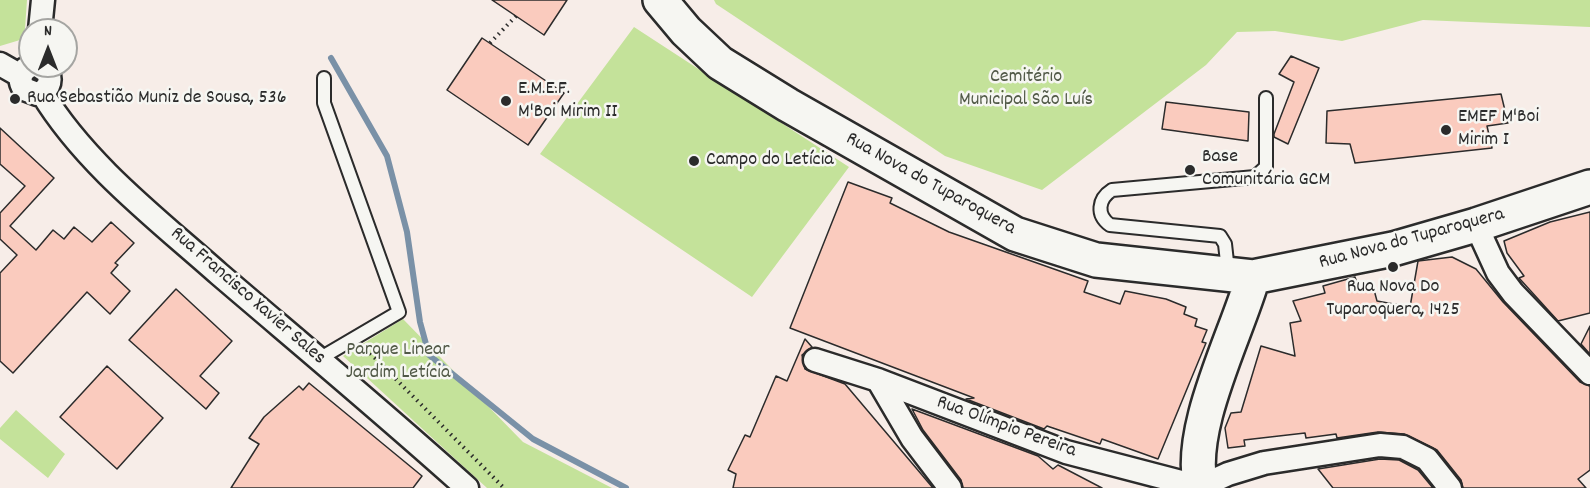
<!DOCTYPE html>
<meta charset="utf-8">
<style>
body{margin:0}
#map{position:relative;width:1590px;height:488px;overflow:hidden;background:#f7ede8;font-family:Dekko,sans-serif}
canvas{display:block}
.north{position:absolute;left:18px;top:18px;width:60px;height:60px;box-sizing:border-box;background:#f6f6f2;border:2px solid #a5a5a2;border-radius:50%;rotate:0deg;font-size:16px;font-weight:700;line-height:24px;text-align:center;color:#2b2b2b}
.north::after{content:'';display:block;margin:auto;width:21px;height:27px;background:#2b2b2b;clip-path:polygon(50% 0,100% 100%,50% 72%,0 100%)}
</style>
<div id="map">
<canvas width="1590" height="488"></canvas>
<div class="north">N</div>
</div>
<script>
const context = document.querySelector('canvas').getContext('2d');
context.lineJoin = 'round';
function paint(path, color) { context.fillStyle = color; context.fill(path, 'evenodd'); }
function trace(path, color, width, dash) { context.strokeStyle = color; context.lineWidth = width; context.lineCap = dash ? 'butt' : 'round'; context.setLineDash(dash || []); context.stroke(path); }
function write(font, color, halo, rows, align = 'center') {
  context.font = font + ' Dekko,sans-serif'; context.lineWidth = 5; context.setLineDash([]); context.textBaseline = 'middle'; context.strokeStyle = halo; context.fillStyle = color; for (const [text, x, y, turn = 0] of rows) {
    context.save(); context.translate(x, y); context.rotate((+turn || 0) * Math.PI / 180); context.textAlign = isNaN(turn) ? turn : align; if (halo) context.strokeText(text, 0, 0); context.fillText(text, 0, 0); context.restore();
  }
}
paint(new Path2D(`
 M0 0H27L25 29 20 40 0 46Z
 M714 0H1590V27L1423 20 1342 41 1275 31 1237 32 1206 65 1042 190 945 156 716 4Z
 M634 27 849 167 752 297 540 154Z
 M403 319 523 442 612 488H487L343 356Z
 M16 410 65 454 48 478 0 439V428Z`), '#c4e29a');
trace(new Path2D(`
 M331 58 387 156 407 232 420 322 429 355 533 439 626 488`), '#7a91a7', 6);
const building = new Path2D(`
 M492 0H567L544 35Z
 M482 38 564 93 528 145 447 90Z
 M1291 56 1319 68 1288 144 1274 137V134L1294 82 1279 74Z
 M1501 94 1508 123 1487 126 1492 148 1355 163 1350 144 1326 143 1327 111Z
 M1166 102 1249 112 1248 141 1162 129Z
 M0 128 54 178 10 226 36 250 53 230 64 239 74 227 92 242 111 222 134 243 115 263 118 265 111 273 130 291 110 314 87 292 13 373 0 361V273L17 255 0 239V213L25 186 0 164Z
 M848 182 892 198 890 203 949 232 1088 281 1084 292 1120 304 1125 291 1166 299 1186 307 1184 314 1197 319 1195 326 1207 330 1202 342 1206 343 1158 459 1102 439 1100 444 1047 426 1044 429 966 399 974 398 790 328Z
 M1590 212V313L1558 321 1519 278 1524 276 1507 253 1504 241 1550 222Z
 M1452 257 1476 269 1503 302 1580 382 1590 386V470L1578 479 1586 488H1463L1461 480 1437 450 1404 434 1378 432 1337 438 1336 434 1306 438 1305 433 1244 440 1245 446 1228 448 1225 428 1231 413 1241 412 1261 346 1295 356 1290 323 1301 321 1293 301 1325 293 1323 286 1355 277 1359 289 1373 286 1377 301 1410 307 1418 261Z
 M176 289 232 341 200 376 219 393 206 409 129 340Z
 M1590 326V354L1581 344Z
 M805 339 812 347 802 355 805 369 845 384 933 488H733L736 474 728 470 745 435 750 437 776 376 787 381Z
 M107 366 163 418 117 469 60 417Z
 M309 383 422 476 413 488H231L259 444 249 438 264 417 299 386 303 390Z
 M912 409 1038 456 1053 469 1058 465 1102 488H963L961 480 923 430Z
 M1380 459 1399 460 1418 470 1433 488H1333L1318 469Z`);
paint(building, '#facbbe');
trace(building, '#2b2b2b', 1.5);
const lane = new Path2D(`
 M1228 271 1225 244 1220 236 1110 225C1096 215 1098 199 1112 190L1255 177 1266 167V98
 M319 359 399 312 324 103V78`);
const street = new Path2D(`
 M40 30 43 0
 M0 64 21 76
 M30 66C20 71 18 80 24 89L37 94C48 91 52 82 48 72L39 66
 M42 93C85 164 157 219 219 274 302 345 386 415 467 488
 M1476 225 1498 273 1513 293 1590 373
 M815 360 878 380 1066 452 1200 487 1228 474 1264 463 1380 445 1403 447 1427 459 1450 488
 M878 380 912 438 950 488`);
const secondary = new Path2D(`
 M660 0 686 31 720 63 788 105 1015 234 1096 260 1253 277 1393 249 1476 225 1590 187
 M1201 488C1186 430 1236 336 1253 277`);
trace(lane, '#2b2b2b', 16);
trace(street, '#2b2b2b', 27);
trace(secondary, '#2b2b2b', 38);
trace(new Path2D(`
 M490 43 516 16
 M366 349 504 488`), '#2b2b2b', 4, [1.5, 4.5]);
trace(lane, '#f6f6f2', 12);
trace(street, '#f6f6f2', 22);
trace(secondary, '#f6f6f2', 33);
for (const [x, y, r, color] of [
 [15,99,6,"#2b2b2b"],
 [506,101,6,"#2b2b2b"],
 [1446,130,6,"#2b2b2b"],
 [694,161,6,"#2b2b2b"],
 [1190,170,6,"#2b2b2b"],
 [1393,267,6,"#2b2b2b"]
]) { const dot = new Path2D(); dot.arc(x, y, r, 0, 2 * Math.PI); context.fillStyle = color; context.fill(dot); trace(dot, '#f6f6f2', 2); }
write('20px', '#515947', '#f6f6f2', [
 ["Cemitério",1026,78],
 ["Municipal São Luís",1026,101],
 ["Parque Linear",398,351],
 ["Jardim Letícia",398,374]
]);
write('20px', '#2b2b2b', '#f6f6f2', [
 ["E.M.E.F.",518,90],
 ["M'Boi Mirim II",518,113],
 ["Rua Sebastião Muniz de Sousa, 536",27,99],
 ["EMEF M'Boi",1458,118],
 ["Mirim I",1458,141],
 ["Base",1202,158],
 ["Comunitária GCM",1202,181],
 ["Campo do Letícia",706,161],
 ["Rua Nova Do",1393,288,"center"],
 ["Tuparoquera, 1425",1393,311,"center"]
], 'left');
write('20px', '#2b2b2b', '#f6f6f2', [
 ["Rua Nova do Tuparoquera",930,185,29],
 ["Rua Nova do Tuparoquera",1412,240,-15],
 ["Rua Francisco Xavier Sales",247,297,41],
 ["Rua Olímpio Pereira",1006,428,20]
]);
</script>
